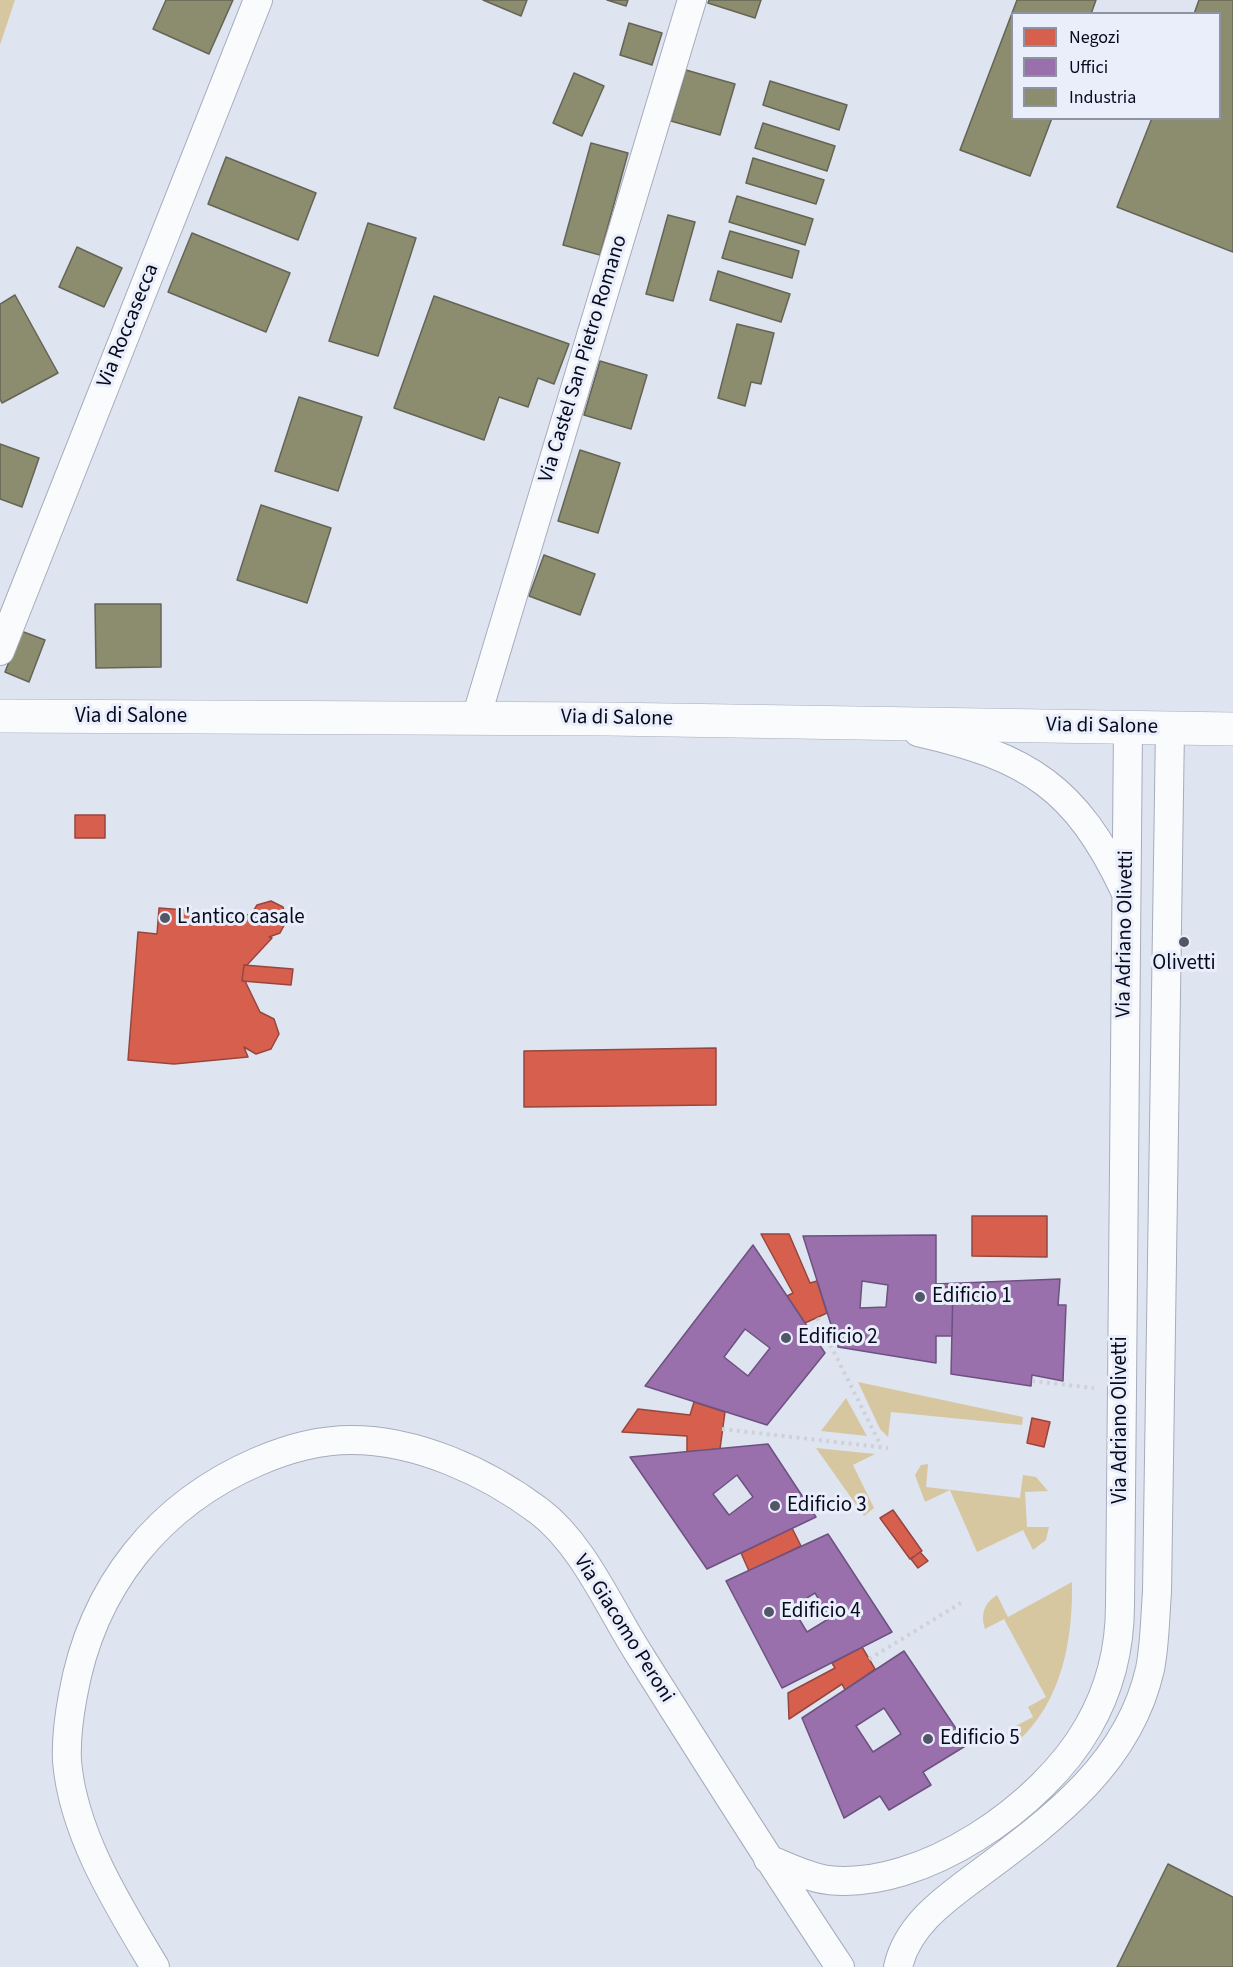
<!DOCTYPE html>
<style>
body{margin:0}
#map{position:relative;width:1233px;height:1967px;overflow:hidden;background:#dfe4f1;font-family:"Source Sans 3",sans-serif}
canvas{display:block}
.legend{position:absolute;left:1011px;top:12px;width:210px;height:108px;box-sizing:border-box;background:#e9eefa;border:2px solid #8e93a2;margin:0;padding:8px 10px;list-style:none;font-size:18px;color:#050a1e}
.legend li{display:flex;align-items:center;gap:12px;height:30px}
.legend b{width:30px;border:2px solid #8e93a2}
</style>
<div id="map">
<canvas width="1233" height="1967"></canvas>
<ul class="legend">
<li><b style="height:16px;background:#d6604d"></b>Negozi</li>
<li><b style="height:16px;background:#9970ab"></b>Uffici</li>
<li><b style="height:16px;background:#8c8c6e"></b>Industria</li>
</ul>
</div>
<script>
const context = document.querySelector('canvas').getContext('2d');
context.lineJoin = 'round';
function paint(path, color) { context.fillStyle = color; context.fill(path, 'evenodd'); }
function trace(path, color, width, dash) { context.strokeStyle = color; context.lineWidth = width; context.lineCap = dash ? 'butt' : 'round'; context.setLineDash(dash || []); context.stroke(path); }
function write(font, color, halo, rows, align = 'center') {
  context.font = font + ' "Source Sans 3",sans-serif'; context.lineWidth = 6; context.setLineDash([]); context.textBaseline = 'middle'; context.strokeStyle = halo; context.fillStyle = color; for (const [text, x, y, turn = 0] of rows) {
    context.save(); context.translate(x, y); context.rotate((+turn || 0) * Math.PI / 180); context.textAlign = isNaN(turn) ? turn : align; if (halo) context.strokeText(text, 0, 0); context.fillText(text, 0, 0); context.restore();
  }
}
paint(new Path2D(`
 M0 0H15L0 45Z
 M858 1382 1023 1417 1022 1425 891 1412 888 1437 880 1429Z
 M846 1398 867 1436 821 1431Z
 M816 1448 875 1454 853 1465 874 1508 864 1516Z
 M928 1464 926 1487 1020 1498 1023 1475 1036 1477 1048 1491 1025 1492 1027 1527H1049L1046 1540 1033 1550 1023 1530 977 1552 950 1490 925 1502 915 1475 921 1465Z
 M1072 1582C1073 1640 1062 1702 1017 1742L1010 1729 1033 1717 1028 1707 1046 1697 1004 1619 985 1629C980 1615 984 1603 997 1595L1008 1617Z`), '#d6c7a1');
const shops = new Path2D(`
 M75 815H105V838H75Z
 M271 901 283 907 287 920 280 933 269 937 272 938 247 965H244L242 981H245L260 1012 274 1019 279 1034 271 1049 256 1054 244 1047 248 1057 174 1064 128 1060 138 932 157 934 159 908 251 915 257 905Z
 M244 965 293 969 291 985 242 981Z
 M716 1048V1105L524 1107V1051Z
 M972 1216H1047V1257L972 1256Z
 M761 1234H789L810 1283 817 1281 827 1313 805 1323 787 1296 793 1293Z
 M694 1402 725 1412 720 1449 687 1452V1436L622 1432 638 1409 690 1415Z
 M1032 1418 1050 1422 1044 1447 1027 1443Z
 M893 1510 922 1551 910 1559 880 1518Z
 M792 1528 801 1546 749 1571 741 1553Z
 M920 1552 928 1561 918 1568 911 1559Z
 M862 1647 875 1669 845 1690 842 1684 789 1719 788 1693 835 1668 832 1663Z`);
paint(shops, '#d6604d');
trace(shops, '#97463f', 1.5);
const offices = new Path2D(`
 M936 1235V1287H953L952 1336H936V1363L838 1347 803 1236ZM862 1281 888 1285 886 1307 860 1308Z
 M753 1245 825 1353 767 1425 645 1386ZM745 1329 770 1348 748 1376 724 1357Z
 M1060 1279 1058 1305H1066L1063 1381 1032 1375 1031 1386 951 1374 953 1287H936V1284Z
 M768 1444 816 1517 707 1569 630 1457ZM737 1475 753 1497 729 1515 713 1494Z
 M828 1534 892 1632 782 1688 726 1581ZM815 1593 830 1618 807 1632 792 1607Z
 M904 1651 967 1745 923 1772 931 1785 889 1810 880 1796 844 1818 802 1718ZM884 1708 901 1734 873 1752 856 1726Z`);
paint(offices, '#9970ab');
trace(offices, '#6d5181', 1.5);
const industry = new Path2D(`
 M166 0H233L209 54 153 29Z
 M483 0H527L521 16Z
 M607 0H628L626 6Z
 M709 0H761L755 18 708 3Z
 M1017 0H1096L1091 14H1012V118H1052L1030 176 960 150Z
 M1199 0H1233V252L1117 207 1152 118H1220V14H1194Z
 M629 23 662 33 652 65 620 55Z
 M686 70 735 84 720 135 671 121Z
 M574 73 604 86 582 136 553 123Z
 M770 81 847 105 839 130 763 105Z
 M763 123 835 146 827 171 755 148Z
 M591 143 628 153 600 255 563 245Z
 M226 157 316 193 298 240 208 204Z
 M753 158 824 180 816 204 746 183Z
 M737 196 813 219 805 245 729 222Z
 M668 215 695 222 673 301 646 294Z
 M368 223 416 238 378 356 329 341Z
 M730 231 799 251 792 278 722 258Z
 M192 233 290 273 266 332 168 292Z
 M77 247 122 268 104 307 59 287Z
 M718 271 790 294 781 322 710 300Z
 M15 295 58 373 2 403 0 399V304Z
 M434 296 569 344 554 384 538 378 528 407 499 397 484 440 394 408Z
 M737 324 774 333 761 384 751 382 745 406 718 398Z
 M600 361 647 375 631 429 584 415Z
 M299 397 362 417 338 491 275 471Z
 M0 444 39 458 22 507 0 499Z
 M580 450 620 463 598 533 558 521Z
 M261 505 331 528 307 603 237 580Z
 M544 555 595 574 580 615 529 596Z
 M95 604H161V667L96 668Z
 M21 631 45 640 29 682 5 672Z
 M1168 1864 1233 1897V1967H1117Z`);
paint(industry, '#8c8c6e');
trace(industry, '#646556', 1.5);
const minor = new Path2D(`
 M0 651 258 0
 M476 718 692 0
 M918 732C1028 757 1076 787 1125 891
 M768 1859C788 1867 807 1877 828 1880 922 1891 1044 1805 1088 1727 1110 1689 1120 1648 1120 1605L1128 728
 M155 1967C118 1905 73 1834 67 1761 66 1739 69 1716 73 1695 92 1587 158 1504 259 1461 287 1449 320 1440 351 1440 417 1440 487 1472 539 1511 583 1544 610 1609 639 1654 705 1759 771 1864 840 1967
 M898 1967C907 1927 941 1902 972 1879 1047 1823 1128 1767 1150 1669 1155 1644 1155 1617 1157 1592L1170 728`);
const tertiary = new Path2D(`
 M0 716 608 719 1233 729`);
trace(minor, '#a6acbd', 30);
trace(tertiary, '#a6acbd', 34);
trace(new Path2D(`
 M817 1318 881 1446
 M1032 1381 1094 1388
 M722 1429 888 1448
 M869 1659 961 1603`), '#d0d1d6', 4, [3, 4.5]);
trace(minor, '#fafbfd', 28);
trace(tertiary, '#fafbfd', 33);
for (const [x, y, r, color] of [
 [165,918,6,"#515668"],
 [1184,942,6,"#515668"],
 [920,1297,6,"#515668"],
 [786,1338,6,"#515668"],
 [775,1506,6,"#515668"],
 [769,1612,6,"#515668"],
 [928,1739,6,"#515668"]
]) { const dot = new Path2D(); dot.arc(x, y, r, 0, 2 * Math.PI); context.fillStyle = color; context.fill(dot); trace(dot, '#e9eefa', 2); }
write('21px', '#050a1e', '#e9eefa', [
 ["Via Roccasecca",129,326,-68],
 ["Via Castel San Pietro Romano",584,359,-73],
 ["Via di Salone",131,717],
 ["Via di Salone",617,719,1],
 ["Via di Salone",1102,727,1],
 ["Via Adriano Olivetti",1126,934,-89],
 ["Via Adriano Olivetti",1121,1420,-90],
 ["Via Giacomo Peroni",623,1629,58]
]);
write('21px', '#050a1e', '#e9eefa', [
 ["L'antico casale",177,918],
 ["Olivetti",1184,964,"center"],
 ["Edificio 1",932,1297],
 ["Edificio 2",798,1338],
 ["Edificio 3",787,1506],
 ["Edificio 4",781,1612],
 ["Edificio 5",940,1739]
], 'left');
</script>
